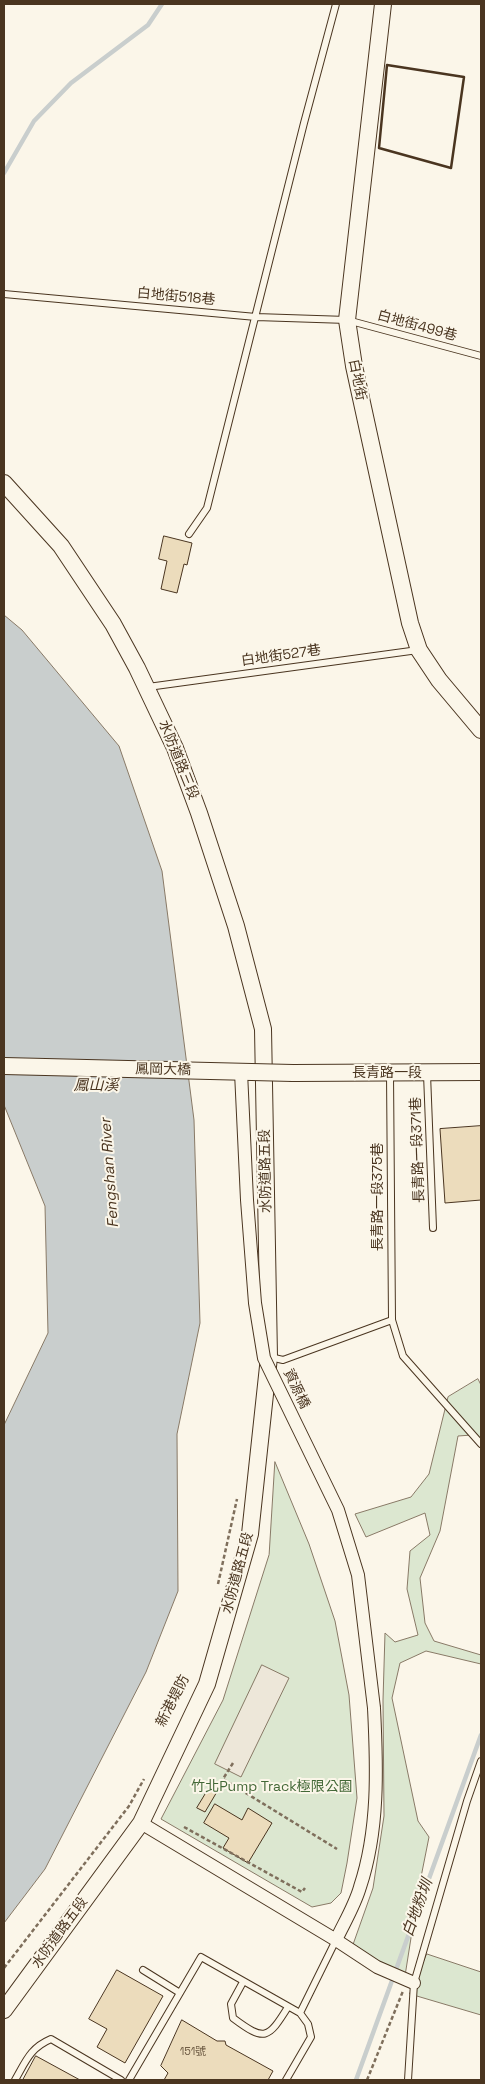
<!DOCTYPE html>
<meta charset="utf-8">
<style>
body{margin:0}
#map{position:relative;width:485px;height:2084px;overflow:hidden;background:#fbf6e9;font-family:"Space Grotesk",sans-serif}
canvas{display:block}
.frame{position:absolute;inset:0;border:5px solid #4a3520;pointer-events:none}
</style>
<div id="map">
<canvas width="485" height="2084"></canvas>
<div class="frame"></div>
</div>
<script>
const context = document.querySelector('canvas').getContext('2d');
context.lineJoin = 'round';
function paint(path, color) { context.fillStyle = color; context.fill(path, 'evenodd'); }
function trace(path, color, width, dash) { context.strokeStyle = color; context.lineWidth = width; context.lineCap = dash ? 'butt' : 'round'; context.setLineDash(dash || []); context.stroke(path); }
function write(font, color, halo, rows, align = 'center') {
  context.font = font + ' "Space Grotesk","Noto Sans TC",sans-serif'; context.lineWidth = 4; context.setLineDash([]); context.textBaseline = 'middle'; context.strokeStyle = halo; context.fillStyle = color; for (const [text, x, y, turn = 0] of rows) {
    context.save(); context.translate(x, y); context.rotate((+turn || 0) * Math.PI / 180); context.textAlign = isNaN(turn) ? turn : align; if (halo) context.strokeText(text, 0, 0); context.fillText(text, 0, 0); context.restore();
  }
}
const green = new Path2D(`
 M478 1379 481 1385V1447L472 1435 458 1436 440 1531 420 1578 425 1623 434 1641 481 1655V1664L426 1651 400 1663 392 1698 418 1821 429 1837 419 1887 405 1976 350 1953 373 1888 384 1816 383 1700 385 1633 395 1642 418 1635 407 1589 410 1551 430 1535 425 1513 366 1537 355 1514 411 1497 429 1474 448 1397Z
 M275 1462 309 1544 335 1621 349 1695 357 1798 347 1863 341 1893 331 1903 312 1907 161 1819 223 1700 269 1555Z
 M427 1954 481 1972V2015L410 1994Z`);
paint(green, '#dce7d0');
trace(green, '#887966', 1);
const parking = new Path2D(`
 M262 1665 289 1678 241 1777 215 1764Z`);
paint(parking, '#ede7d9');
trace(parking, '#887966', 1);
const water = new Path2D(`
 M4 615 22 630 119 746 162 871 194 1120 200 1323 177 1434 178 1591 146 1672 45 1869 4 1923V1425L48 1333 45 1206 4 1105Z`);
paint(water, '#c9cecd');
trace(water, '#887966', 1);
trace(new Path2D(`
 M4 173 34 121 71 83 148 25 162 4
 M356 2080 481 1735`), '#c9cecd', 4.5);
const building = new Path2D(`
 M164 536 192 543 187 565 184 564 177 593 161 589 167 561 159 559Z
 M481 1126V1200L445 1203 440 1129Z
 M211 1785 218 1790 205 1812 197 1808Z
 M215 1804 242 1820 248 1808 272 1823 248 1863 223 1848 229 1838 204 1823Z
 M117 1970 163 1996 125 2063 97 2047 107 2029 89 2019Z
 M182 2020 217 2041H225L226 2045 273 2071 268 2080H164L168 2073 161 2066Z
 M36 2056 80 2080H23Z`);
paint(building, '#ecdcbc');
trace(building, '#4a3520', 1);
const service = new Path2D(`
 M4 294 256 317 347 320 481 356
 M189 534 207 508 304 123 336 4
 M148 687 418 650
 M427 1074 433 1228
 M392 1320 403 1356 481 1444
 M270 1357 283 1360 392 1320 390 1074
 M143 1970 180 1993
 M243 1982 231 2004 233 2018C265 2042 268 2039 288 2007
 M300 2013 336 1940
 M15 2080C26 2061 30 2048 51 2039L121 2080
 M129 2080 201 1957 300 2013 308 2024 311 2037 286 2080
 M408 2080 414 1983 467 1801 481 1761`);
const minor = new Path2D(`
 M141 1823 336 1940 377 1967 414 1983
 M336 1940C344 1923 355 1905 360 1887 379 1830 377 1768 374 1708`);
const tertiary = new Path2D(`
 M383 4 347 320 354 366 410 623 419 650 439 680 481 730
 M4 483 61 546 113 624 137 668 175 748 199 813 236 926 263 1029 269 1357 250 1534 207 1684 141 1823 4 2010
 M293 1073 481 1072`);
trace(service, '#4a3520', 8);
trace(minor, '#4a3520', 14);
trace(tertiary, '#4a3520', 18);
trace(new Path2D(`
 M218 1584 237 1499
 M233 1763 223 1779 337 1849
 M184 1827 302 1892 305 1888
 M4 1968 129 1806 144 1779
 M367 2080 403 1991`), '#7f6f5c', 2.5, [4, 2.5]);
trace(service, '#fbf6e9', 6);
trace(minor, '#fbf6e9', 12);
trace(tertiary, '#fbf6e9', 16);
const minorBridge = new Path2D(`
 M241 1072 247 1200 255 1303 264 1358 338 1510 358 1575 374 1708`);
const tertiaryBridge = new Path2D(`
 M4 1066 293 1073`);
trace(minorBridge, '#4a3520', 14, []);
trace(tertiaryBridge, '#4a3520', 18, []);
trace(minorBridge, '#fbf6e9', 12);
trace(tertiaryBridge, '#fbf6e9', 16);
trace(new Path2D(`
 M387 65 464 77 451 168 379 148Z`), '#4a3520', 2.5);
write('11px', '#725f47', null, [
 ["151號",193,2052]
]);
write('14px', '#4a3520', '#fbf6e9', [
 ["白地街518巷",176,297,5],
 ["白地街499巷",417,326,15],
 ["白地街",357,380,79],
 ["白地街527巷",281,656,-8],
 ["水防道路三段",178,760,68],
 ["鳳岡大橋",163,1070,1],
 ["長青路一段",387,1073],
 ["長青路一段371巷",418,1150,-92],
 ["水防道路五段",266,1171,-91],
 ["長青路一段375巷",378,1197,-90],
 ["資源橋",296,1389,64],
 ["水防道路五段",238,1573,-75],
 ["新港堤防",173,1701,-63],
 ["水防道路五段",60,1933,-54]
]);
write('14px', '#436837', '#fbf6e9', [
 ["竹北Pump Track極限公園",272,1787]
]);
write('italic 15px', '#4a3520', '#fbf6e9', [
 ["鳳山溪",96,1086],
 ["Fengshan River",110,1173,-94],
 ["白地粉圳",418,1908,-70]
]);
</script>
